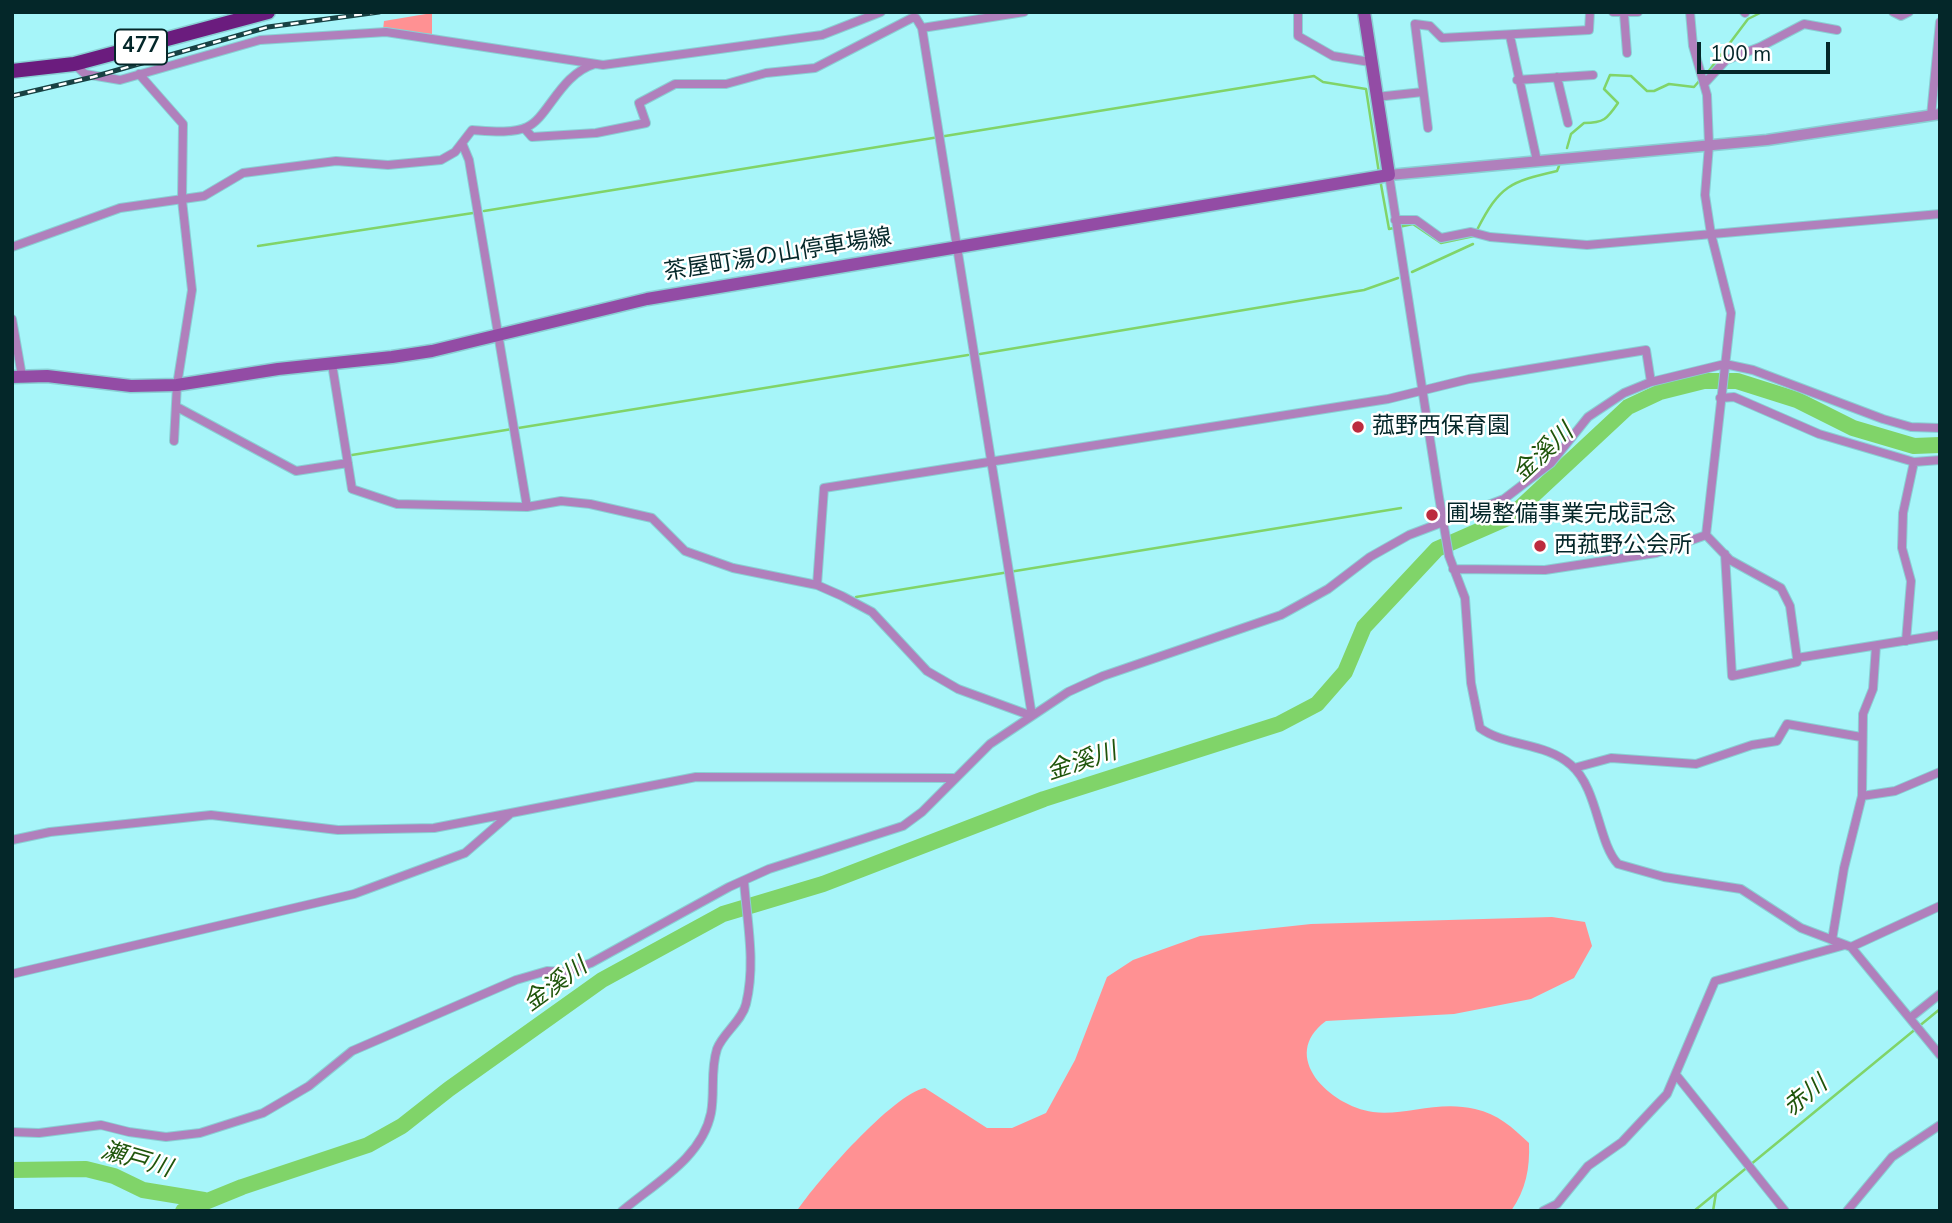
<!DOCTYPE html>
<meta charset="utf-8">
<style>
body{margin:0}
#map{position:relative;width:1952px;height:1223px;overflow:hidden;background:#a6f5f9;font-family:"Nunito Sans",sans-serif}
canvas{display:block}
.frame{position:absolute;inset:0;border:14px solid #042729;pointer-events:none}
.scale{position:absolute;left:1697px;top:42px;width:133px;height:32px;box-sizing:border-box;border:4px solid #042729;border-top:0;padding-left:9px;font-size:21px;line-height:24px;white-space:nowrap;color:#042729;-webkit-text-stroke:5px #fff;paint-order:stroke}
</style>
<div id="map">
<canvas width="1952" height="1223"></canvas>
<div class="frame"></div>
<div class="scale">100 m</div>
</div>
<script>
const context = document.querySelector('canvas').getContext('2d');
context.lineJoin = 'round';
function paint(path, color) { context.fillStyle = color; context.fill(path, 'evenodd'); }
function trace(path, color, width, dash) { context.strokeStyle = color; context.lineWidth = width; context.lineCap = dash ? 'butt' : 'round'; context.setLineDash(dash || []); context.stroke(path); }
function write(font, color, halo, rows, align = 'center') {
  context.font = font + ' "Nunito Sans","Noto Sans JP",sans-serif'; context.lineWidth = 5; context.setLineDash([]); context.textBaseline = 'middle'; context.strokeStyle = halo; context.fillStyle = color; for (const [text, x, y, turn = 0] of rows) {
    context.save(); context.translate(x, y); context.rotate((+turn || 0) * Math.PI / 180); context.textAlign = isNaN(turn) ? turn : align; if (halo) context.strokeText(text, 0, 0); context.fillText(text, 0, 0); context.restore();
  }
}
paint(new Path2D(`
 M432 13V34L383 30 384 21Z
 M1552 917 1585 922 1592 946 1574 978 1531 999 1454 1014 1326 1021C1278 1056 1330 1106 1373 1112 1405 1116 1438 1100 1475 1109 1498 1114 1512 1127 1529 1143 1530 1168 1526 1190 1511 1211H797C816 1182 893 1094 925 1088L987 1128H1012L1046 1113 1075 1060 1107 977 1133 960 1200 936 1311 924Z`), '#ff9193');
trace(new Path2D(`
 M1705 76 1748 19 1762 12
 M1567 148 1571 134 1584 123C1604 123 1607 119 1618 103L1604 89 1610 75 1631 76 1647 91H1654L1669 84 1694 87 1700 80
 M1380 179 1389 229 1413 224 1441 243 1474 236
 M484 211 1314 76 1323 82 1366 89 1379 173
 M1477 230C1500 185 1510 182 1557 171L1559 166
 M258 246 473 213
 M1412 272 1473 244
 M980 354 1364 290 1398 278
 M352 455 968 355
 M856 597 1401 508
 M1694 1211 1940 1009
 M1713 1211 1716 1193`), '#80d469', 2.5);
trace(new Path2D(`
 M12 1170 86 1169 114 1176 143 1190 204 1200
 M183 1211 242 1187 368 1145 402 1126 449 1089 602 980 723 914 823 884 1044 799 1279 724 1317 704 1345 672 1364 627 1437 549 1510 517 1628 407 1660 392 1704 381H1737L1797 400 1853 428 1914 446 1940 445`), '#80d469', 16);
const minor = new Path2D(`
 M1298 12V36L1333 56 1370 62
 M1613 12H1638
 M1690 12 1693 46 1707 95 1709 145 1705 195 1711 234 1731 313 1706 535 1730 560 1781 588 1790 606 1797 658 1940 635
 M1744 12 1745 13
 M1893 12 1901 16 1909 12
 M1624 14 1627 53
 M922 28 1032 716
 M1510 36 1537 161
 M74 64 85 74 120 80 260 40 386 32 603 65 822 35 881 12
 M139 74 183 124 182 200 192 290 177 385 174 441
 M1557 77 1568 123
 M1517 80 1593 75
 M1704 84 1726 60 1760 47 1804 24 1837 30
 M1376 97 1423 92
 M1931 116 1940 22
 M1428 128 1415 24 1430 26 1442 38 1589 30 1590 12
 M525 129 532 137 596 133 646 123 639 103 675 84H726L766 73 815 68 912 18H916L922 28 1024 12
 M462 143 469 160 527 507
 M1389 175 1439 497 1449 556 1465 598 1471 683 1480 728C1506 747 1545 742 1571 765 1598 788 1598 843 1618 864L1664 877 1741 889 1801 928 1851 947 1940 1055
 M1395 220H1416L1441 238 1471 232 1490 237 1587 245 1940 214
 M12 247 120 208 204 196 243 173 336 161 388 165 441 160 455 152 472 130C488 131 512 134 527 127 548 118 560 74 595 64
 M12 319 22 376
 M332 364 352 489 397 504 527 507 561 501 590 504 652 518 685 551 733 568 817 585 842 596 872 612 927 671 958 689 1032 716
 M1720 398 1734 397 1819 434 1914 462
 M177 407 296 471 348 463
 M1725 554 1732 676 1797 662V658
 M1453 569 1545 570 1656 553 1706 535
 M817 585 824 488 1388 399 1469 379 1646 350 1651 382
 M1906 641 1911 581 1902 548 1903 513 1914 462 1940 460
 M1574 768 1611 758 1696 764 1752 745 1777 741 1787 724 1861 737
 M1862 796 1895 791 1940 772
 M12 840 50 832 211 815 338 830 434 828 696 777 953 778
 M1832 940 1844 868 1862 796 1863 714 1873 689 1876 646
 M1851 947 1940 906
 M12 974 354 894 465 853 510 814
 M1910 1018 1940 994
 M1677 1076 1785 1211
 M12 1132 39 1133 101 1125 129 1132 166 1137 200 1133 263 1113 309 1086 352 1051 516 980 547 971 566 972 591 963 729 887 769 869 903 826 922 812 990 744 1068 692 1103 676 1281 615 1328 589 1370 557 1409 535 1504 499 1551 463 1588 417 1624 393 1651 382 1725 364 1753 370 1883 419 1911 427 1940 428
 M622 1211C655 1183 702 1158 711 1113 715 1092 710 1071 717 1049 723 1033 742 1021 746 1004 756 963 747 922 744 881
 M1543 1211 1557 1204 1588 1166 1622 1142 1667 1094 1715 981 1845 945
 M1847 1211 1892 1157 1940 1125`);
const tertiary = new Path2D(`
 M1389 175 1767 140 1940 114`);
const secondary = new Path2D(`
 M12 377 47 376 131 386 177 385 278 369 392 357 432 351 647 299 1389 175 1364 12`);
const trunk = new Path2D(`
 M12 71 74 64 268 12`);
trace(minor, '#89d0d4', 10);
trace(tertiary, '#89d0d4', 13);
trace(secondary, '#89d0d4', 15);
trace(trunk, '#89d0d4', 17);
trace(minor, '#b080bc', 8);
trace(tertiary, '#b080bc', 10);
trace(secondary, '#934ca5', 12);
trace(trunk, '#6b1c7e', 14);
const rail = new Path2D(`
 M12 96 93 77 268 27 379 12`);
trace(rail, '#184143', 5);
trace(rail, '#fff', 2.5, [8]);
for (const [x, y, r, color] of [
 [1358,427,7,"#bc2b3e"],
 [1432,515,7,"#bc2b3e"],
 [1540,546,7,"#bc2b3e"]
]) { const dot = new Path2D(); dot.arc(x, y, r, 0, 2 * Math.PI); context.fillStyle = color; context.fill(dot); trace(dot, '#fff', 2.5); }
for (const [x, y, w] of [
 [141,47,52]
]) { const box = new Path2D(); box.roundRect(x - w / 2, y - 17.5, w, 35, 5); context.fillStyle = '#fff'; context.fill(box); trace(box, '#042729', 2); }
write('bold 21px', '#042729', null, [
 ["477",141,47]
]);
write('23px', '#042729', '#fff', [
 ["茶屋町湯の山停車場線",778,256,-9]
]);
write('23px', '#042729', '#fff', [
 ["菰野西保育園",1372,427],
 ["圃場整備事業完成記念",1446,515],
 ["西菰野公会所",1554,546]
], 'left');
write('italic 24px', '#1f550b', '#fff', [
 ["金溪川",1544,454,-43],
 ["金溪川",1082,763,-18],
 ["金溪川",556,986,-36],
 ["赤川",1806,1097,-39],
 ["瀬戸川",136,1161,16]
]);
</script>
